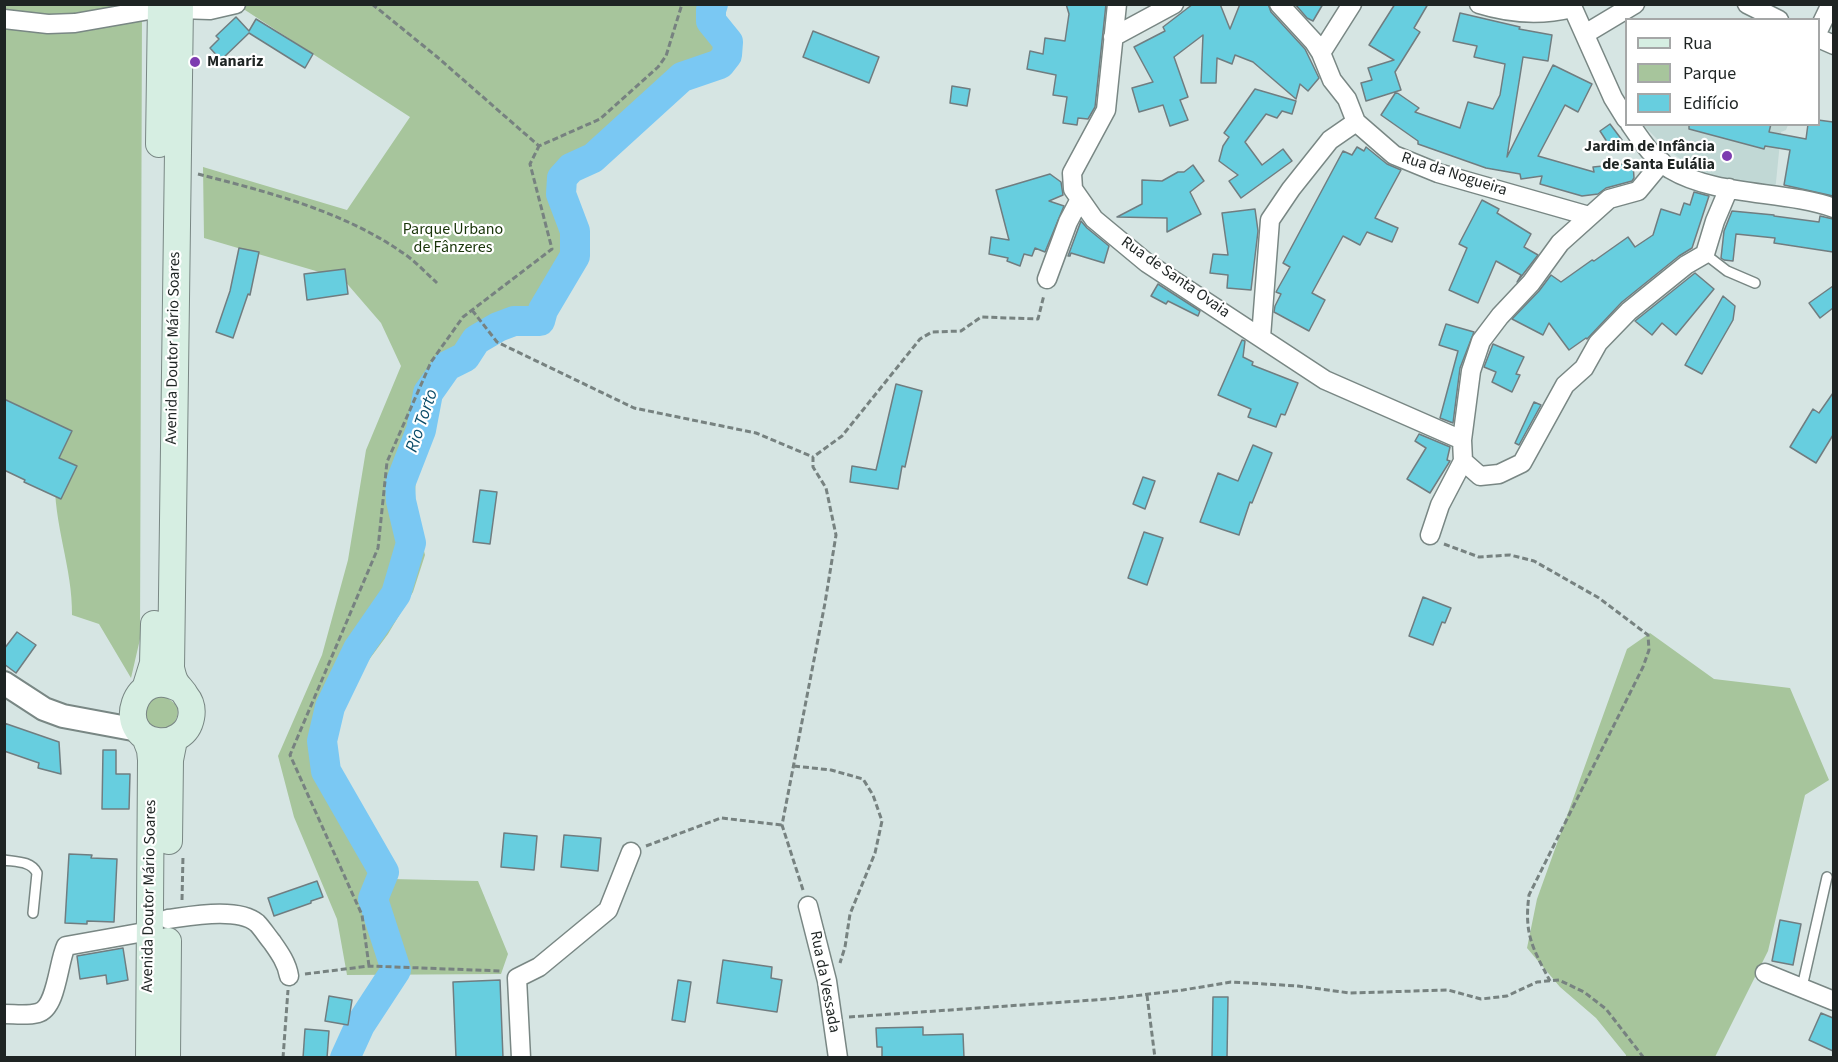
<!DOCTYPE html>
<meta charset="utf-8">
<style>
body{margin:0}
#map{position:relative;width:1838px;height:1062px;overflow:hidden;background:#d6e5e3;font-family:"Source Sans 3",sans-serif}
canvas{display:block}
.frame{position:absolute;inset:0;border:6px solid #1e2423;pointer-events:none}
.legend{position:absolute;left:1625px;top:18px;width:195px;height:108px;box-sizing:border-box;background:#fff;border:2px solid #a5a7a7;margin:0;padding:8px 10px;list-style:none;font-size:18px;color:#1e2423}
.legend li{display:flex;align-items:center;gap:12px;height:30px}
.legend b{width:30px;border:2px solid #a5a7a7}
</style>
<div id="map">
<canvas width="1838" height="1062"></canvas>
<div class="frame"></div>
<ul class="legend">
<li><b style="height:8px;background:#d6eee2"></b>Rua</li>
<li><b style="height:16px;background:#a7c59c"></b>Parque</li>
<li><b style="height:16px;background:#67cedf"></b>Edifício</li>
</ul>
</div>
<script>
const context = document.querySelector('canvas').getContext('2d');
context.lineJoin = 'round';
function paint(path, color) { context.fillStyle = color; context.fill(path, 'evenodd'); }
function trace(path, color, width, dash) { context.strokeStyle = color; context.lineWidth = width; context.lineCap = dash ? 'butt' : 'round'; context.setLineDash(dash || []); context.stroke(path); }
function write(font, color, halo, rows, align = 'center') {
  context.font = font + ' "Source Sans 3",sans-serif'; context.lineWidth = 4.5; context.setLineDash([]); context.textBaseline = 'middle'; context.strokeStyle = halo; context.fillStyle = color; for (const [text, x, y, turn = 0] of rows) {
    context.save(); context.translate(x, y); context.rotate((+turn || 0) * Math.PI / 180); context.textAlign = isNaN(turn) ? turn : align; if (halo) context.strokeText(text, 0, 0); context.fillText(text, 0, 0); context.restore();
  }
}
paint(new Path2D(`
 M1643 125H1788L1786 130 1781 132 1775 192 1727 182 1697 171 1668 150Z`), '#c1d8d5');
paint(new Path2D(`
 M346 4 370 6V4L703 5 700 14 717 43 716 56 672 72 602 136 554 173 566 232V257L533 311 505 336 486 345 468 359 442 387 417 460 414 511 425 555 413 592 388 634 360 672 332 738 341 777 392 879 478 881 508 954 501 974 347 975 337 919 294 817 278 756 322 655 348 560 366 450 401 366 381 323 343 279 204 238 203 167 347 210 410 117 245 10 238 11 236 5Z
 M4 5H142L140 639 131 678 99 624 72 615C73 569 53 523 55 476 55 471 60 465 63 460L59 458 60 426 5 399Z
 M1650 633 1714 679 1790 688 1829 780 1805 795 1768 951 1715 1057H1626V1055L1596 1018 1560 987 1527 948 1537 899 1627 649Z
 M161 695C182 704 182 714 169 730L148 728 143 707 150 698Z`), '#a7c59c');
trace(new Path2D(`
 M345 1058 360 1025 396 970 373 899 384 872 326 771 322 741 330 707 358 649 396 594 411 543 401 501 400 484 421 430 428 393 447 366 465 357 476 340 498 327 514 321H540L543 310 575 256V231L561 194 562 178 571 168 593 158 682 77 720 64 727 55 728 42 711 21V10L713 4`), '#7ac8f3', 30);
const building = new Path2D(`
 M1066 4H1106L1095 107 1088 119 1078 118 1077 125 1063 123 1067 97 1053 95 1056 75 1027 69 1030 51 1043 54 1045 38 1065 41 1069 14Z
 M1193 4H1220L1230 29 1240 4H1268L1271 12 1305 49 1319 78 1308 91 1300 84 1296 99 1253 62 1235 55 1232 64 1217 58 1216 83H1201L1203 35 1174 57 1188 97 1180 100 1188 120 1170 126 1163 105 1139 112 1132 88 1153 82 1134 47 1165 31 1163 27Z
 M1295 4H1323L1313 21 1307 18Z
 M1395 4H1428L1414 28 1420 32 1395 72 1401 90 1366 101 1361 83 1372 80 1368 68 1394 60 1369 45Z
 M1460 13 1520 27 1519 29 1552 35 1548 61 1523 57 1507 157 1553 65 1592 84 1578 112 1565 105 1538 156 1594 172 1593 167 1633 163 1634 178 1632 181 1606 188 1598 194 1582 196 1540 184 1542 176 1521 179 1520 174 1486 168 1418 144V141L1381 115 1396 92 1419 108 1415 112 1460 128 1468 102 1493 109 1500 95 1505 64 1474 57 1477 46 1453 41Z
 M236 17 249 31 256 19 313 54 305 68 249 33 221 60 210 48 219 39 216 36Z
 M813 31 879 57 869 83 803 57Z
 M952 86 970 89 967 106 950 103Z
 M1255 89 1296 101 1292 114 1282 111 1277 118 1266 114 1245 142 1262 165 1283 149 1292 161 1241 198 1229 181 1238 175 1219 161 1223 146 1229 137 1224 133Z
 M1818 120 1833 122V196L1784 185 1790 150 1765 146 1764 149 1689 129V124H1771L1769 132 1806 139 1808 124H1818Z
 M1610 124 1622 140 1611 148 1600 131Z
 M1357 147 1364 151 1366 147 1387 164 1401 170 1375 218 1398 228 1392 242 1367 232 1360 245 1343 236 1312 293 1325 300 1309 331 1274 312 1275 306 1281 294 1276 292 1290 267 1283 263 1343 151 1352 155Z
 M1193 165 1204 181 1190 192 1201 214 1167 232V218L1117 217 1142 204V180L1162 181 1178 172H1184Z
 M1050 174 1061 182 1063 195 1049 201 1064 206 1045 252 1035 248 1032 256 1024 254 1020 266 1007 261 1008 258 989 254 991 237 1009 240 996 190Z
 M1694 192 1709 196 1692 248 1679 256 1622 302 1587 339 1586 338 1569 350 1549 323 1543 335 1512 319 1539 291 1551 275 1561 282 1592 260 1594 261 1628 237 1635 247 1653 235 1661 209 1680 215 1684 203 1690 205Z
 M1482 200 1499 209 1497 213 1531 234 1524 247 1538 255 1517 282 1521 275 1496 261 1478 303 1449 290 1467 248 1459 244Z
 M1255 209 1258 231 1251 290 1227 288 1228 275 1210 273 1213 254 1228 255 1222 213Z
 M1732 211 1774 215V216L1819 222 1820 216 1833 219V252L1774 243 1775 238 1736 234 1733 261 1724 260 1721 258 1724 231Z
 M1081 221 1087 228 1109 246 1104 263 1071 253 1070 256H1068Z
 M239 248 259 252 250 295 248 294 233 338 216 332 230 291Z
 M345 269 348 294 307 300 304 274Z
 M1695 273 1714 289 1676 335 1662 323 1652 335 1635 321Z
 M1158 284 1200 311 1198 316 1168 301 1166 304 1151 296Z
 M1833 286V308L1820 318 1809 303Z
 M1723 296 1735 306 1733 320 1702 374 1685 365Z
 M1446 324 1474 332 1460 368 1453 423 1440 418 1458 351 1439 345Z
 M1242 340 1245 341 1243 357 1253 362 1252 365 1298 383 1285 415 1281 414 1276 427 1248 417 1251 409 1218 395Z
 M1493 344 1524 357 1516 374 1520 375 1512 392 1492 382 1496 372 1484 367Z
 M896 384 922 391 905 467 902 466 898 489 850 482 852 466 876 470Z
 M1833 393V435L1816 463 1790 447 1813 409 1819 413Z
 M4 399 72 431 59 458 77 466 61 499 24 482 25 480 4 470Z
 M1534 402 1541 405 1519 445 1515 443Z
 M1419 434 1450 447 1447 460 1450 461 1430 493 1407 479 1426 448 1415 441Z
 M1253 445 1272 453 1252 503 1250 502 1239 535 1200 522 1218 473 1238 481Z
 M1143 477 1155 481 1145 509 1133 504Z
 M480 490 497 492 490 544 473 542Z
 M1144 532 1163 538 1147 585 1128 578Z
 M1423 597 1451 608 1445 623 1442 622 1433 645 1409 636Z
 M17 632 36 645 16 673 4 664V649Z
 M4 723 59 742 61 774 38 768 39 763 4 751Z
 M103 750H116V774H130L129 809H102Z
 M504 833 537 836 534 870 501 867Z
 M564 835 601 838 598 871 561 867Z
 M69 854 92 855 91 858 117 859 114 922 87 921V924L65 923Z
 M317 881 323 897 311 901V903L274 916 268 898Z
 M1780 920 1801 924 1793 965 1772 961Z
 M123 948 128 980 107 984 106 975 80 979 77 956Z
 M723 960 772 967 771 978 782 980 777 1012 717 1003Z
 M500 980 503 1058H456L453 982Z
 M678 980 691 982 685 1022 672 1020Z
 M329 996 352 1000 348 1025 325 1021Z
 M1213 997H1228L1227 1058H1212Z
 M1821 1013 1833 1018V1051L1809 1040Z
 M923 1027V1035L963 1034 964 1058H882V1047H877L876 1028Z
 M305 1029 329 1031 327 1058H303Z`);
paint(building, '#67cedf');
trace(building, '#707d80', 1.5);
const service = new Path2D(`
 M1705 254 1727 271 1755 283
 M4 860C17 862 31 861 37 873L33 913
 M1802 987 1827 877`);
const minor = new Path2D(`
 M1117 4 1106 110 1072 173 1073 189 1094 219 1147 263 1325 380 1462 440
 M1279 4 1314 42 1321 53
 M1352 4 1321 53 1332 80 1347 99 1356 122 1394 155 1438 173 1589 216
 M1479 4C1511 14 1540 16 1572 8
 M1571 4 1613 98 1626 119
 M1747 4 1779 20
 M179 9 210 10 236 4
 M4 19 48 24 75 23 161 8
 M1818 31 1831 4
 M1585 34 1635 4
 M1113 37 1174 4
 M1818 38 1834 45
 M1630 124C1641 140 1654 160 1670 169 1717 197 1784 190 1834 208
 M1047 279 1068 222 1080 199
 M1261 337 1270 220 1291 189 1330 140 1356 122
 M1463 461 1480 476 1499 474 1522 463 1565 385 1584 368 1598 343 1629 311 1686 265 1705 254 1715 221 1729 188
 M1430 535 1440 505 1463 461 1462 440 1471 371 1481 341 1500 316 1531 283 1560 243 1609 199 1638 191 1662 162
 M808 906 827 981 838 1058
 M168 919C191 916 238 907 257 923 262 928 267 936 272 942 279 952 287 963 289 976
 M1765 973 1834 1001
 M4 1014C15 1014 27 1016 38 1013 57 1008 58 962 66 946L150 931
 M521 1058 517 978 539 967 608 910 631 852`);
const tertiary = new Path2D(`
 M4 683 44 709 63 716 138 730`);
const secondary = new Path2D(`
 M180 4 171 668C172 672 173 677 175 681 178 687 183 690 186 696 196 708 192 728 179 736 172 741 165 742 157 741 114 735 133 664 180 689
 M159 144 161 4
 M145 689 153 663 154 624
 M145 737 150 750 151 760 149 1058
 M169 841 170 760 174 740
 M167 1058 168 941`);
trace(service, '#798784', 12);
trace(minor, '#798784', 21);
trace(tertiary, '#798784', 26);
trace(secondary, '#798784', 28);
trace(new Path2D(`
 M372 4 436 56 539 146 600 119 658 67 666 56 682 4
 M198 174C268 192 343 211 403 253 415 261 426 273 437 283
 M472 310 497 342 634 408 756 433 813 457
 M1444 544 1479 557 1510 555 1534 561 1599 598 1648 635 1649 650 1643 667 1529 895C1524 934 1532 947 1550 981
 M794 766 831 770 863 779 873 795 882 821 875 853 850 914 845 947 840 963
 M646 846 721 818 782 825
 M803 890 782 825 825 603 836 535 826 488 813 467V457L842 436 920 339 932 332 961 331 981 317 1038 319 1044 295
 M182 900 183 856
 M369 966 362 915 290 755 378 548 387 462 431 362 463 317 552 249 530 164 539 146
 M305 974 369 966 501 971
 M1147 995 1155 1058
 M849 1017 1108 999 1183 990 1231 982 1298 986 1350 993 1448 990 1481 999 1507 996 1537 982 1559 980 1584 992 1606 1009 1644 1058
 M283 1058 288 990`), '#778280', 3, [6, 3]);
trace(service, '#fff', 9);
trace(minor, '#fff', 18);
trace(tertiary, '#fff', 22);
trace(secondary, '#d6eee2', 26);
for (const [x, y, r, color] of [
 [195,62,6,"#7d3cb0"],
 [1727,156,6,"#7d3cb0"]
]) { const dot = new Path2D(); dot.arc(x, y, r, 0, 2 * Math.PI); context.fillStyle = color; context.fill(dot); trace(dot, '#fff', 2); }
write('bold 16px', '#1e2423', '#fff', [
 ["Manariz",207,62],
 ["Jardim de Infância",1715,147,"right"],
 ["de Santa Eulália",1715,165,"right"]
], 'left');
write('16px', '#1e2423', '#fff', [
 ["Rua da Nogueira",1454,175,18],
 ["Rua de Santa Ovaia",1175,278,35],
 ["Avenida Doutor Mário Soares",174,348,-89],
 ["Avenida Doutor Mário Soares",150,896,-89],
 ["Rua da Vessada",824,982,79]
]);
write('16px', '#183408', '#fff', [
 ["Parque Urbano",453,230],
 ["de Fânzeres",453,248]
]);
write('italic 18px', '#0b4c69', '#fff', [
 ["Rio Torto",423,421,-71]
]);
</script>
